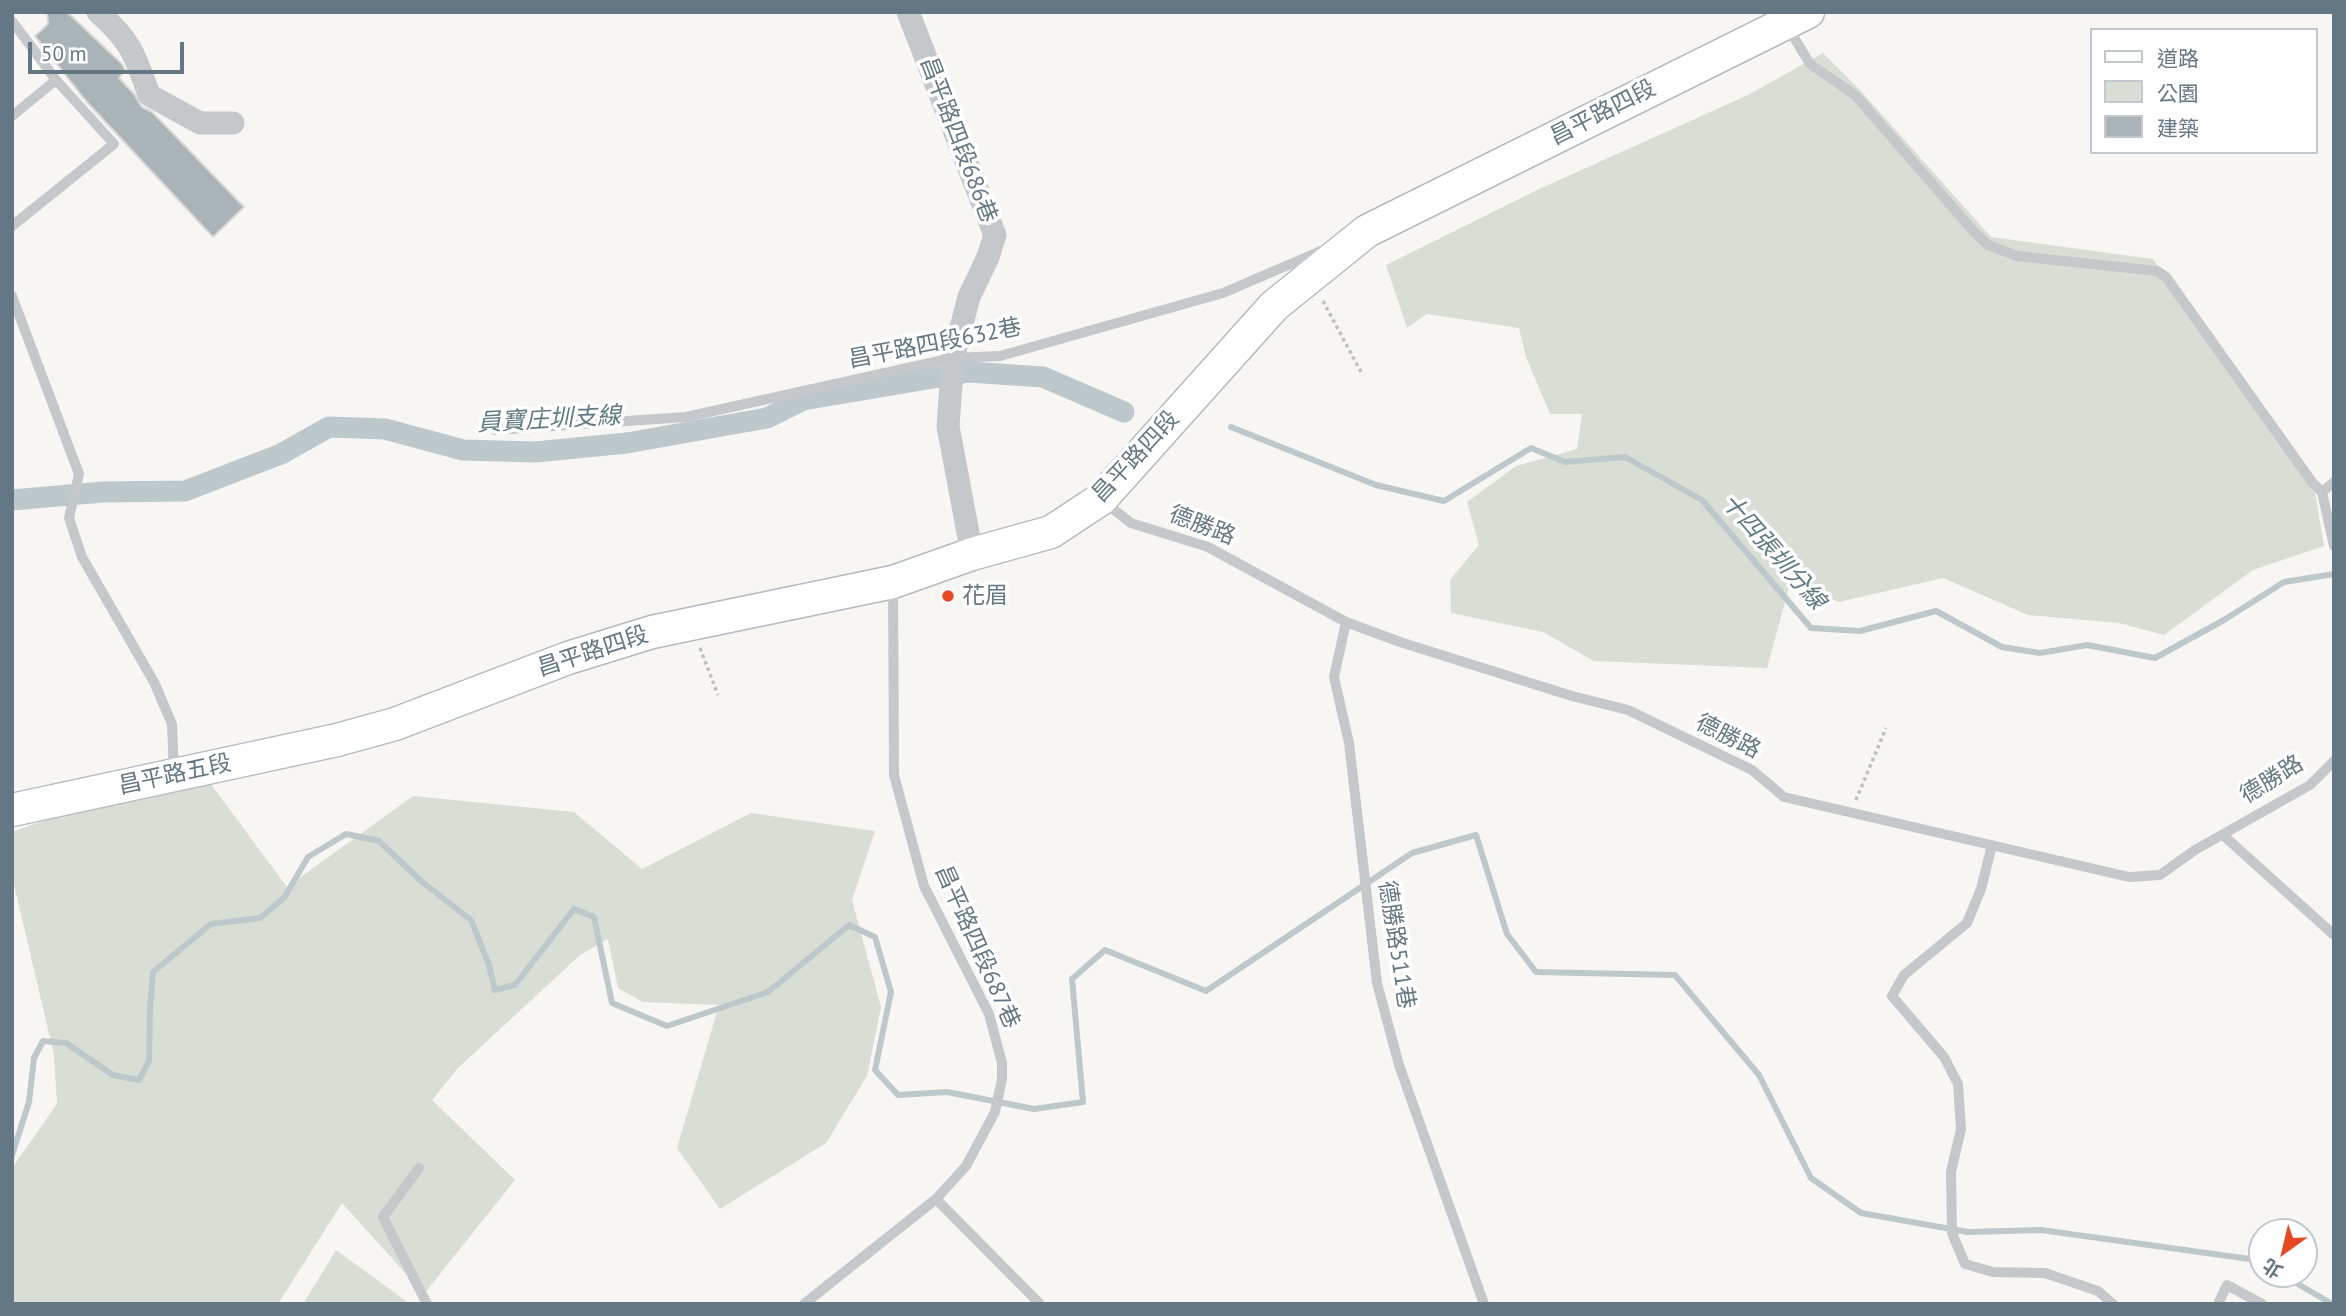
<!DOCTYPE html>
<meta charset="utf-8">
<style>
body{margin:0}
#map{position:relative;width:2346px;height:1316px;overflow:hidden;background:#f7f6f3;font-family:"PT Sans","Noto Sans TC",sans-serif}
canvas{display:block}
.frame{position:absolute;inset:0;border:14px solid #647785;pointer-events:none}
.legend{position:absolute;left:2090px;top:28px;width:228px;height:126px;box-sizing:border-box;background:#fff;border:2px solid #c1c9ce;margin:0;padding:9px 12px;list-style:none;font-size:21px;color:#647785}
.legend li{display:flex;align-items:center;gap:14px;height:35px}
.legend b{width:35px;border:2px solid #c1c9ce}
.north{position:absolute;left:2248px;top:1218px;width:70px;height:70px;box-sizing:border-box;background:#fff;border:2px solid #c1c9ce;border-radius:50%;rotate:214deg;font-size:19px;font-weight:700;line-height:28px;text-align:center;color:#647785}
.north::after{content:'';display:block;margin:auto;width:24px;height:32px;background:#e94920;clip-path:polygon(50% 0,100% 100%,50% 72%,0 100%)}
.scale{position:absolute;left:28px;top:42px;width:156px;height:32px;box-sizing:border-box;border:4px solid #647785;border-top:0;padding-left:9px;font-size:21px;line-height:24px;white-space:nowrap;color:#647785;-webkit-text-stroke:5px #fff;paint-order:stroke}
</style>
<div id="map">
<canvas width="2346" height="1316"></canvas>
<div class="frame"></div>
<ul class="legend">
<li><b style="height:9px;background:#fff"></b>道路</li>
<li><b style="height:19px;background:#d8ded4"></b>公園</li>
<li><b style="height:19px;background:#aab3b8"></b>建築</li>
</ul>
<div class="north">北</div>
<div class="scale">50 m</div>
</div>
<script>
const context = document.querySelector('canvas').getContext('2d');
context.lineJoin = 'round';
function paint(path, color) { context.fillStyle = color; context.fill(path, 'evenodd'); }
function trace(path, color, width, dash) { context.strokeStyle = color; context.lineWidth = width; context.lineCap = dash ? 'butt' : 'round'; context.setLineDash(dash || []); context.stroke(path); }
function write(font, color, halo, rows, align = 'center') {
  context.font = font + ' "PT Sans","Noto Sans TC",sans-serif'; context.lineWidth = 7; context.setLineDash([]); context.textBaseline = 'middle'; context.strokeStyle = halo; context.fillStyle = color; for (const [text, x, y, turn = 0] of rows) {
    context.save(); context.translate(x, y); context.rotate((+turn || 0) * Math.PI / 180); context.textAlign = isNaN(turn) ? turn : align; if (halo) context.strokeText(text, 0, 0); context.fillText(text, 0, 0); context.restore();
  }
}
paint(new Path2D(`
 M1823 53 1860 90 1991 237 2153 259 2315 492 2324 546 2253 570 2164 635 2119 623 2028 615 1943 578 1839 602 1790 584 1767 668 1594 661 1543 632 1451 613 1450 580 1479 545 1467 502 1516 466 1577 449 1582 414H1550L1526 357 1519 328 1427 314 1407 328 1386 265 1537 190 1748 95Z
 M167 777 207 779 287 887 413 796 574 812 642 869 751 813 875 831 852 900 881 1007 867 1076 826 1143 720 1209 677 1148 719 1005 643 1002 618 988 608 939 580 955 457 1069 432 1100 515 1180 424 1294 342 1203 278 1304H12V1168L57 1104 54 1055 12 876V832Z
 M336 1250 410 1304H303Z`), '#d8ded4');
trace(new Path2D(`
 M1231 427 1376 485 1444 501 1531 448 1565 462 1625 457 1702 500 1811 628 1860 631 1936 611 2002 647 2040 653 2087 645 2155 658 2224 620 2284 582 2334 574
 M12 1155 29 1102 34 1058 43 1041 66 1043 113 1075 139 1080 149 1061 150 1007 153 972 211 924 260 918 284 898 308 857 346 834 379 841 421 881 471 920 489 965 495 990 515 985 574 909 594 917 612 1003 667 1026 768 992 849 925 875 937 891 992 875 1070 898 1095 947 1092 1034 1109 1083 1102 1072 979 1105 950 1206 991 1412 853 1476 835 1507 934 1536 972 1675 975 1759 1075 1811 1178 1861 1213 1968 1232 2041 1230 2257 1260 2262 1263
 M2281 1274 2332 1304`), '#bcc8cc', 6);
trace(new Path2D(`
 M12 500 103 492 185 491 281 454 329 427 385 429 463 450 535 452 627 443 767 418 803 400 969 372 1043 377 1124 412`), '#bcc8cc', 21);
const building = new Path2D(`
 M47 12H67L122 64 125 70 119 78 134 94 142 107 152 112 244 207 213 237 86 101 35 36 48 24Z`);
paint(building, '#aab3b8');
trace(building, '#d8d8d6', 2);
const secondary = new Path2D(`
 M12 810 337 740 395 724 568 658 652 632 893 582 972 554 1051 532 1101 499 1274 306 1367 231 1808 12`);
trace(secondary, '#b4babe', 35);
trace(new Path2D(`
 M1323 301 1361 372
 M700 648 718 695
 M1856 800 1886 728`), '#bdc0c2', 3.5, [3.5, 3.5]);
trace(new Path2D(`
 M12 21 56 80 12 116
 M1787 26 1810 64 1855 95 1975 233 1988 245 2017 256 2157 271 2166 277 2312 482 2322 492 2334 546
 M12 226 114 144 56 80
 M12 296 79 474 69 518 82 557 154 682 172 724 174 773
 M495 430 686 417 953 358 1000 356 1223 293 1323 250
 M2322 492 2334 482
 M1104 502 1131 523 1208 547 1346 622 1400 642 1572 696 1628 710 1752 770 1784 797 2129 877 2160 875 2195 850 2310 785 2334 761
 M1346 622 1334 677 1349 743 1377 983 1399 1065 1484 1304
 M2223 835 2334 935
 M1992 845 1981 889 1967 923 1904 975 1892 996 1944 1057 1958 1084 1961 1129 1951 1172 1952 1233 1965 1264 1993 1272 2045 1273 2098 1291 2113 1304
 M419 1168 383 1217 427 1304
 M936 1199 1040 1304
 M804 1304 936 1199 966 1166 995 1112 1002 1079V1063L989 1014 924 886 894 775 893 585
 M2218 1304 2227 1285 2262 1304`), '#c4c8cb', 10);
trace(new Path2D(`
 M98 12C131 41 135 55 149 95L200 123H233
 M908 12 995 235 988 257 969 297 953 358 948 426 972 554`), '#c4c8cb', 23);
trace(secondary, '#fff', 32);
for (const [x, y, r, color] of [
 [948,596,7,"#e94920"]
]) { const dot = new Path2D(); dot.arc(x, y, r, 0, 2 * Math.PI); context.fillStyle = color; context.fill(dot); trace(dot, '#fff', 2.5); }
write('23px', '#647785', '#fff', [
 ["昌平路四段",1603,113,-27],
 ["昌平路四段686巷",958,140,69],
 ["昌平路四段632巷",935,344,-11],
 ["昌平路四段",1136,457,-47],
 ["德勝路",1202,526,21],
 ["昌平路四段",593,652,-18],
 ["德勝路",1728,737,27],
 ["昌平路五段",175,775,-12],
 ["德勝路",2272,780,-32],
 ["德勝路511巷",1396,945,81],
 ["昌平路四段687巷",977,947,66]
]);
write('23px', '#647785', '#fff', [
 ["花眉",962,596]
], 'left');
write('italic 24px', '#607a82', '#fff', [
 ["員寶庄圳支線",549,420,-3],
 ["十四張圳分線",1773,552,49]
]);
</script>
